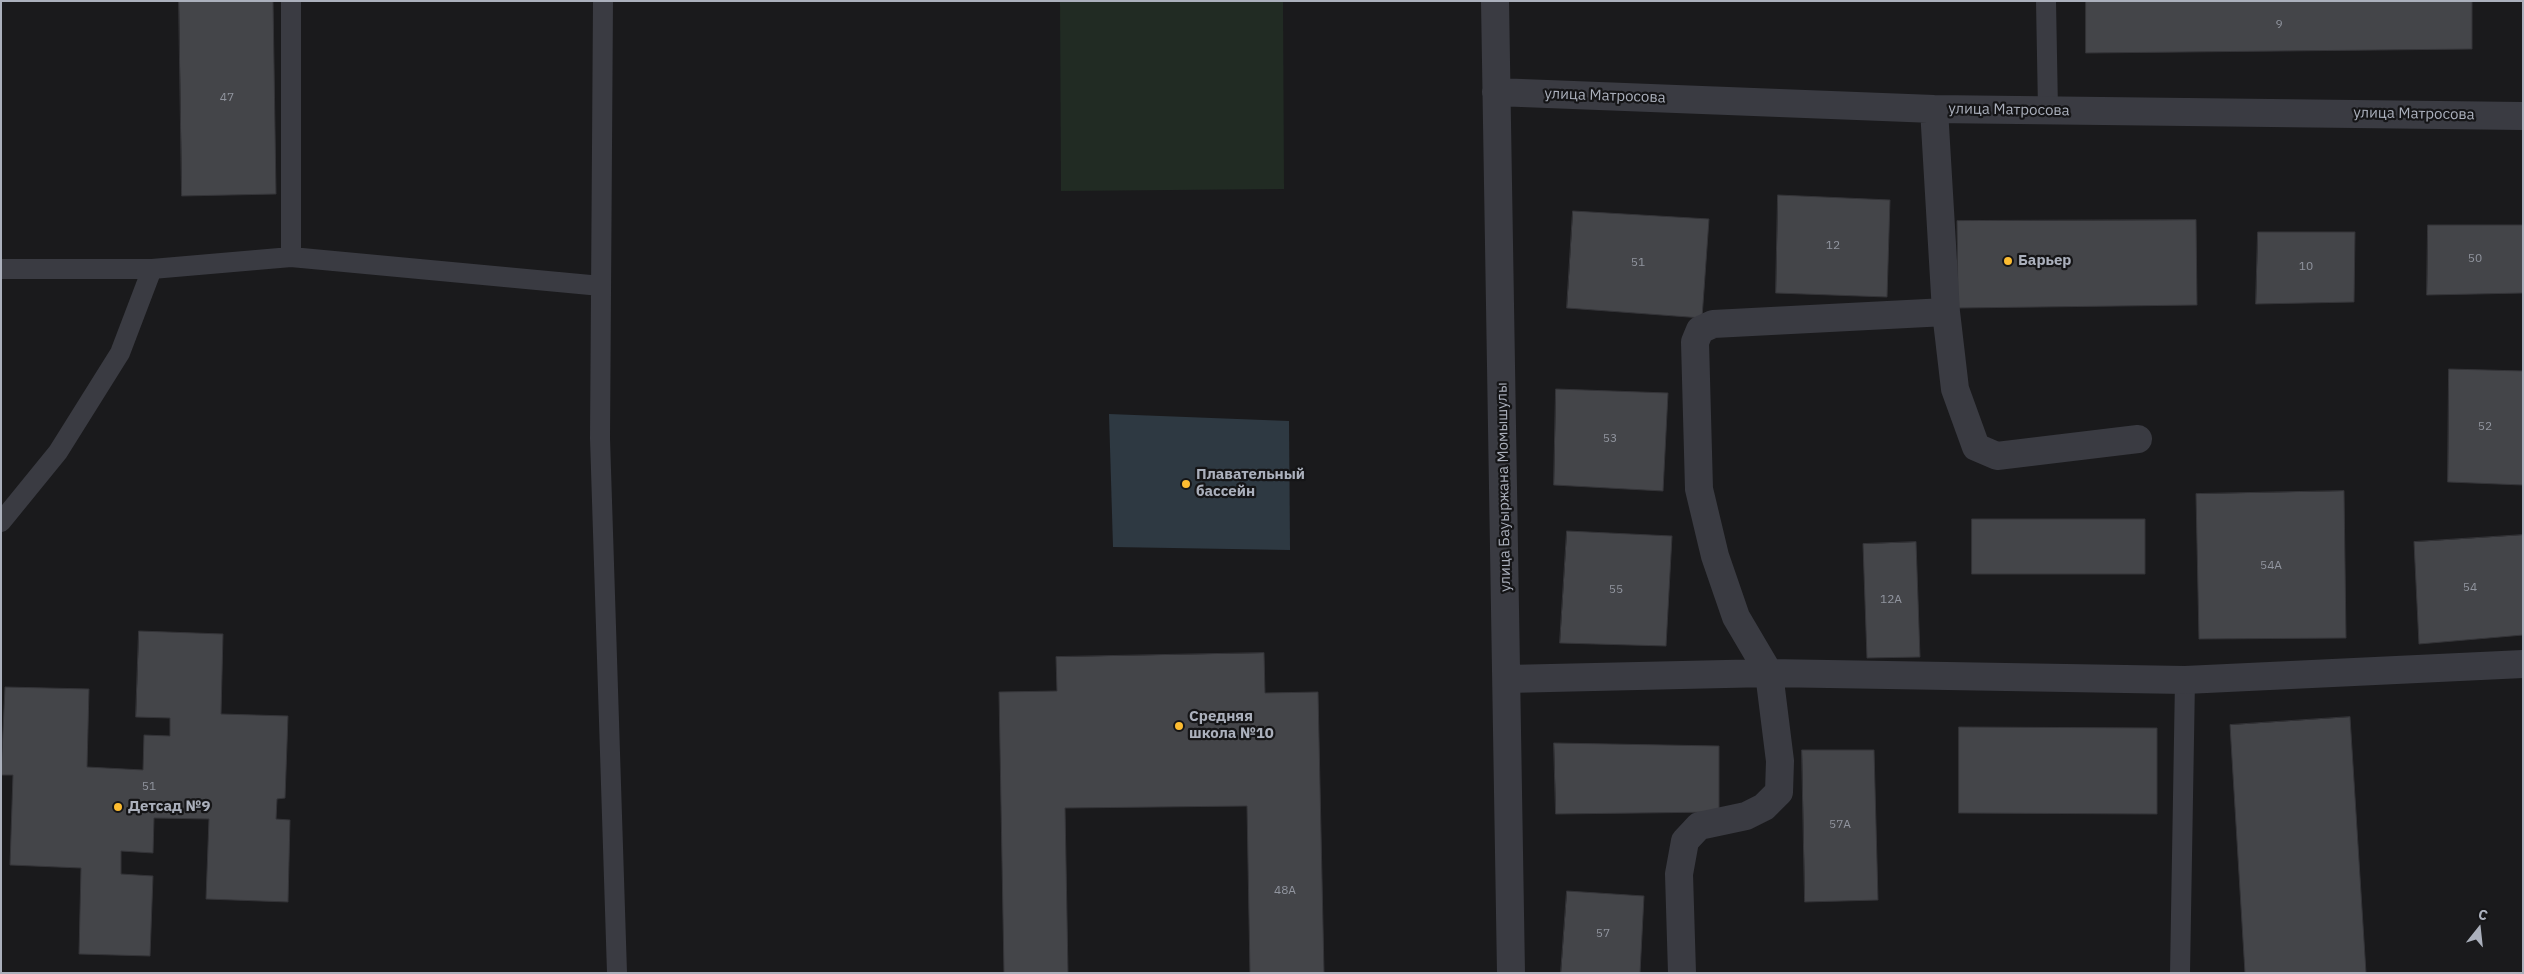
<!DOCTYPE html>
<meta charset="utf-8">
<style>
body{margin:0}
#map{position:relative;width:2524px;height:974px;overflow:hidden;background:#1a1a1c;font-family:"IBM Plex Sans",sans-serif}
canvas{display:block}
.frame{position:absolute;inset:0;border:2px solid #abb0bc;pointer-events:none}
.north{position:absolute;left:2454px;top:904px;width:50px;height:50px;-webkit-text-stroke:4px #151517;paint-order:stroke;rotate:16deg;font-size:14px;font-weight:700;line-height:20px;text-align:center;color:#abb0bc}
.north::after{content:'';display:block;margin:auto;width:18px;height:22px;background:#abb0bc;clip-path:polygon(50% 0,100% 100%,50% 72%,0 100%)}
</style>
<div id="map">
<canvas width="2524" height="974"></canvas>
<div class="frame"></div>
<div class="north">С</div>
</div>
<script>
const context = document.querySelector('canvas').getContext('2d');
context.lineJoin = 'round';
function paint(path, color) { context.fillStyle = color; context.fill(path, 'evenodd'); }
function trace(path, color, width, dash) { context.strokeStyle = color; context.lineWidth = width; context.lineCap = dash ? 'butt' : 'round'; context.setLineDash(dash || []); context.stroke(path); }
function write(font, color, halo, rows, align = 'center') {
  context.font = font + ' "IBM Plex Sans",sans-serif'; context.lineWidth = 4.5; context.setLineDash([]); context.textBaseline = 'middle'; context.strokeStyle = halo; context.fillStyle = color; for (const [text, x, y, turn = 0] of rows) {
    context.save(); context.translate(x, y); context.rotate((+turn || 0) * Math.PI / 180); context.textAlign = isNaN(turn) ? turn : align; if (halo) context.strokeText(text, 0, 0); context.fillText(text, 0, 0); context.restore();
  }
}
paint(new Path2D(`
 M1060 1H1283L1284 189 1061 191Z`), '#212b23');
paint(new Path2D(`
 M1109 414 1289 421 1290 550 1113 547Z`), '#2e3942');
const building = new Path2D(`
 M179 1H273L276 194 182 196Z
 M2086 1H2472V49L2086 53Z
 M1778 195 1890 200 1887 297 1776 293Z
 M1573 211 1709 219 1702 318 1567 308Z
 M2196 220 2197 305 1958 308 1957 221Z
 M2428 225H2523V293L2427 295Z
 M2258 232H2355L2354 302 2256 304Z
 M2449 369 2523 371V485L2448 482Z
 M1556 389 1668 393 1663 491 1554 485Z
 M2344 491 2346 638 2199 639 2196 494Z
 M1972 519H2145V574H1972Z
 M1567 531 1672 536 1666 646 1560 643Z
 M2523 535V635L2419 644 2414 542Z
 M1916 542 1920 657 1867 658 1863 544Z
 M139 631 223 634 221 714 288 716 285 798 277 799 276 819 290 820 288 902 206 899 209 819 154 818 153 853 121 851V874L153 876 150 956 79 954 81 868 10 865 13 775H1L5 687 89 689 87 767 143 770 144 735 170 736V718L136 717Z
 M1264 653 1265 693 1318 692 1324 973H1250L1247 806 1065 808 1068 973H1004L999 692 1057 691 1056 657Z
 M2350 717 2366 973H2245L2230 725Z
 M1959 727 2157 728V814L1959 813Z
 M1554 743 1719 746V812L1556 814Z
 M1802 750H1874L1878 900 1805 902Z
 M1567 891 1644 896 1640 973H1561Z`);
paint(building, '#444549');
trace(building, '#343438', 1);
trace(new Path2D(`
 M603 1 600 438 617 973
 M2046 1 2048 110
 M291 257V1
 M1 269H152L291 257 601 286
 M1 522 58 452 120 353 152 269
 M2180 973 2185 680`), '#3a3b42', 20);
trace(new Path2D(`
 M1495 1 1511 973
 M1496 92 1934 109 2523 116
 M1946 312 1955 389 1976 447 1997 456 2138 439
 M1507 679 1769 673 2185 680 2523 664
 M1682 973 1679 874 1685 841 1699 826 1746 816 1764 807 1779 792 1780 761 1769 673 1736 617 1715 556 1699 489 1695 342 1700 330 1713 324 1946 312 1934 109`), '#3a3b42', 28);
for (const [x, y, r, color] of [
 [2008,261,5,"#fdbc31"],
 [1186,484,5,"#fdbc31"],
 [1179,726,5,"#fdbc31"],
 [118,807,5,"#fdbc31"]
]) { const dot = new Path2D(); dot.arc(x, y, r, 0, 2 * Math.PI); context.fillStyle = color; context.fill(dot); trace(dot, '#151517', 2); }
write('12px', '#91959f', null, [
 ["9",2279,25],
 ["47",227,98],
 ["12",1833,246],
 ["50",2475,259],
 ["51",1638,263],
 ["10",2306,267],
 ["52",2485,427],
 ["53",1610,439],
 ["54А",2271,566],
 ["54",2470,588],
 ["55",1616,590],
 ["12А",1891,600],
 ["51",149,787],
 ["57А",1840,825],
 ["48А",1285,891],
 ["57",1603,934]
]);
write('15px', '#abb0bc', '#151517', [
 ["улица Матросова",1605,96,2],
 ["улица Матросова",2009,110,1],
 ["улица Матросова",2414,114,1],
 ["улица Бауыржана Момышулы",1504,487,-91]
]);
write('bold 15px', '#abb0bc', '#151517', [
 ["Барьер",2018,261],
 ["Плавательный",1196,475],
 ["бассейн",1196,492],
 ["Средняя",1189,717],
 ["школа №10",1189,734],
 ["Детсад №9",128,807]
], 'left');
</script>
